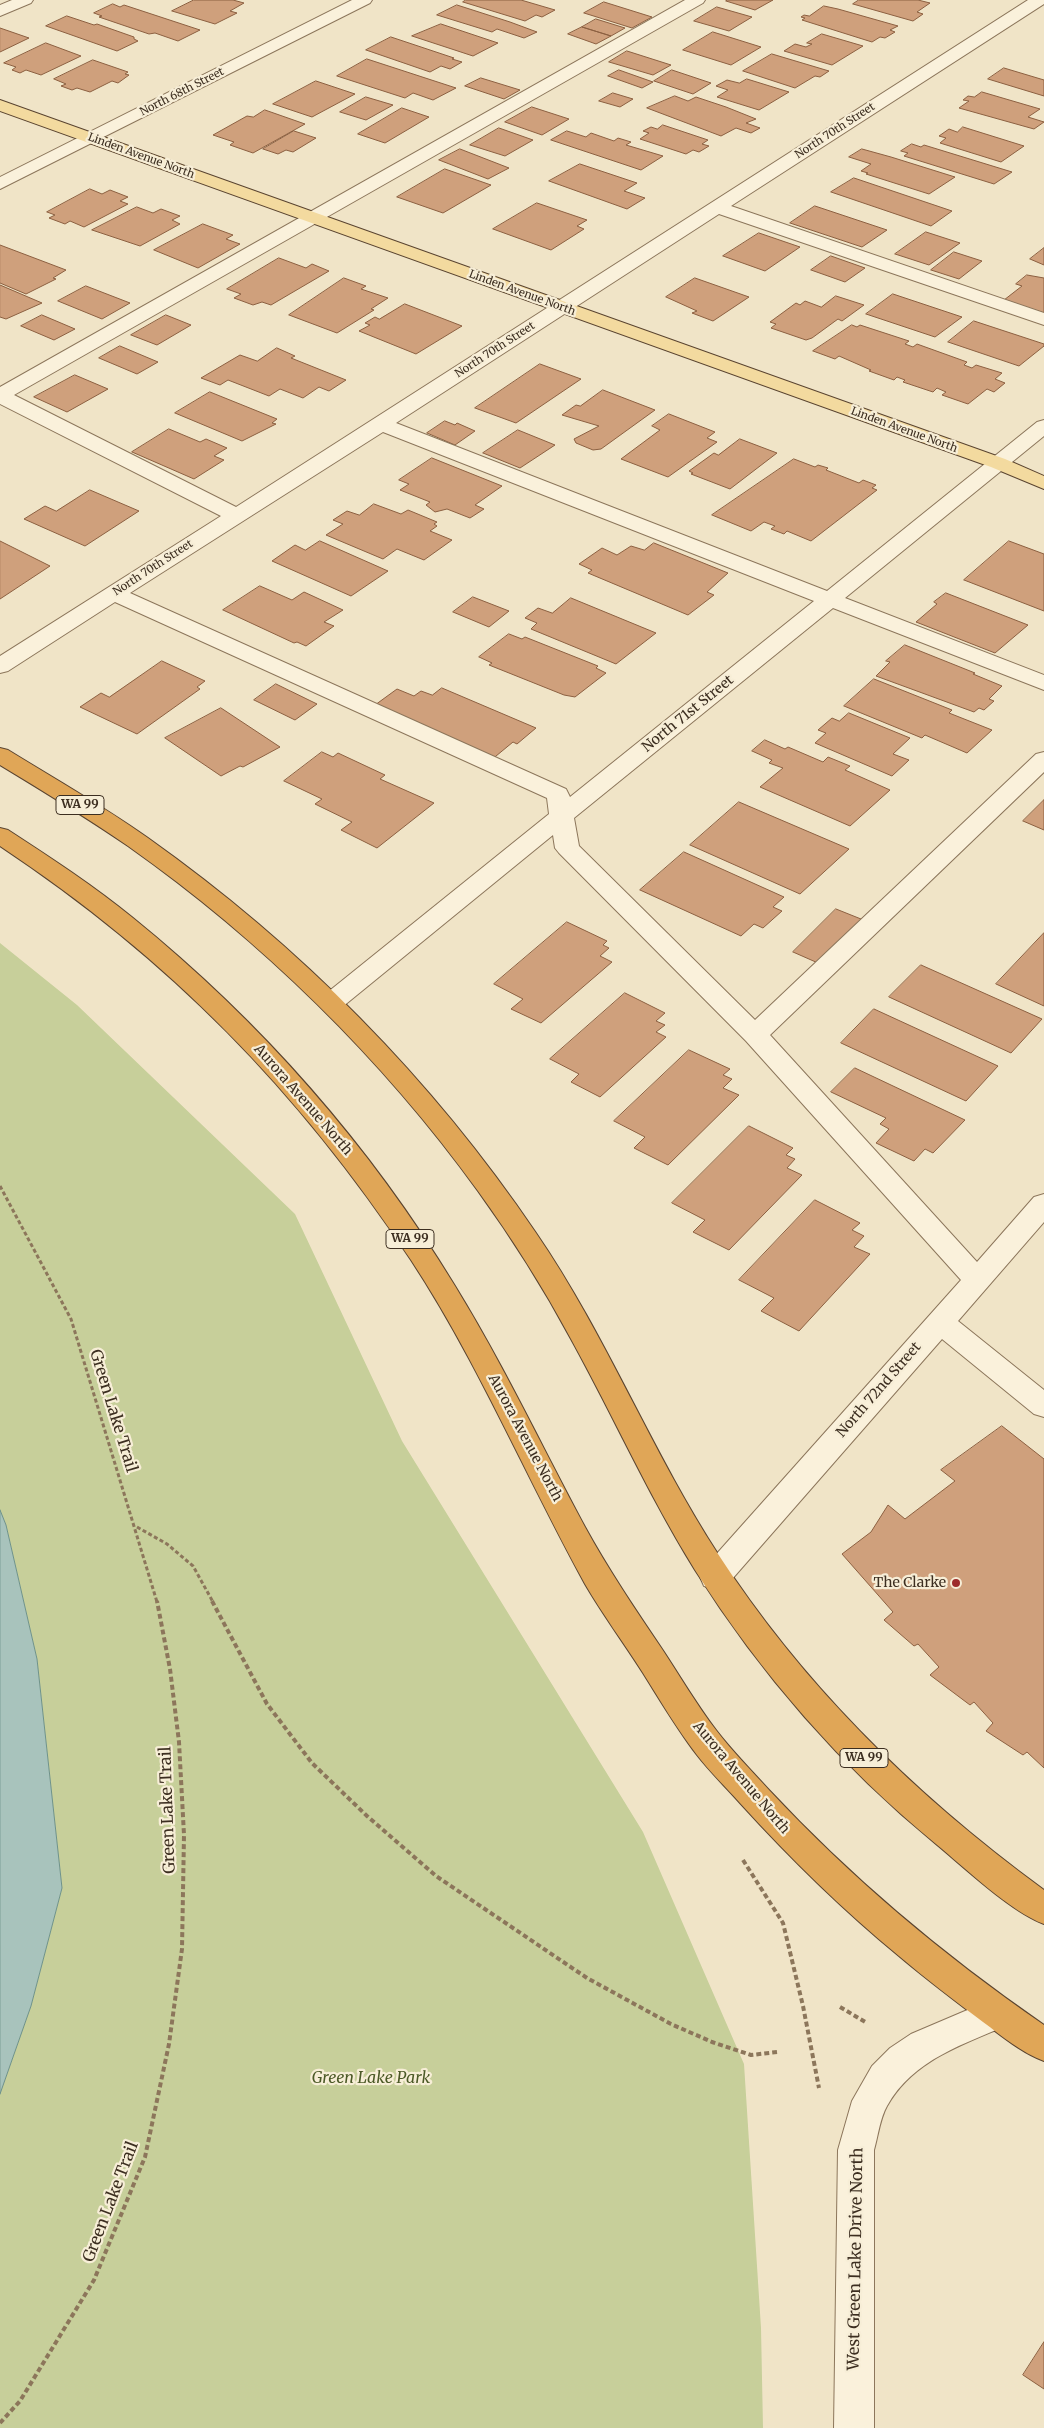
<!DOCTYPE html>
<style>
body{margin:0}
canvas{display:block;background:#f0e4c7}
</style>
<canvas width="1044" height="2428"></canvas>
<script>
const context = document.querySelector('canvas').getContext('2d');
context.lineJoin = 'round';
function paint(path, color) { context.fillStyle = color; context.fill(path, 'evenodd'); }
function trace(path, color, width, dash) { context.strokeStyle = color; context.lineWidth = width; context.lineCap = dash ? 'butt' : 'round'; context.setLineDash(dash || []); context.stroke(path); }
function write(font, color, halo, rows, align = 'center') {
  context.font = font + ' Merriweather,serif'; context.lineWidth = 4.5; context.setLineDash([]); context.textBaseline = 'middle'; context.strokeStyle = halo; context.fillStyle = color; for (const [text, x, y, turn = 0] of rows) {
    context.save(); context.translate(x, y); context.rotate((+turn || 0) * Math.PI / 180); context.textAlign = isNaN(turn) ? turn : align; if (halo) context.strokeText(text, 0, 0); context.fillText(text, 0, 0); context.restore();
  }
}
paint(new Path2D(`
 M0 943 77 1005 295 1214 402 1441 643 1832 744 2064 761 2328 763 2428H0V2094L31 2006 62 1888 37 1659 6 1525 0 1510Z`), '#c7cf9a');
const water = new Path2D(`
 M0 1510 6 1525 37 1659 62 1888 31 2006 0 2094Z`);
paint(water, '#a8c3bc');
trace(water, '#6e928a', 1);
const building = new Path2D(`
 M194 0H233L244 3 230 11 237 13 215 24 172 11Z
 M466 0H521L555 10 542 17 536 15 525 21 463 2Z
 M728 0H773L755 10 726 1Z
 M859 0H918L930 3 917 12 923 14 913 21 853 4Z
 M604 2 652 17 632 28 584 13Z
 M113 4 120 7 124 5 200 30 178 41 155 33 149 34 99 17 102 16 94 13Z
 M457 5 510 22 537 32 524 38 497 29 492 32 437 15Z
 M824 6 838 9 898 26 890 30 895 32 885 38 880 37 872 42 802 20 805 18 801 17 804 15 809 16Z
 M717 7 752 17 729 31 694 21Z
 M67 16 94 25 97 24 134 37V39L138 41 117 51 46 26Z
 M596 19 625 28 611 36 582 27Z
 M441 24 498 43 473 56 412 36Z
 M582 27 611 36 596 44 568 34Z
 M0 28 29 38 0 52Z
 M713 32 761 47 731 65 683 50Z
 M822 34 863 46 832 65 784 51 795 44 806 47 812 44 807 43Z
 M391 37 454 58 452 59 462 62 450 69 441 66 430 72 366 50Z
 M46 43 81 56 41 75 26 70 20 73 12 70 16 67 4 63Z
 M627 51 671 65 653 75 609 62Z
 M772 54 829 71 820 77 815 76 795 88 743 71Z
 M367 59 456 88 433 100 413 93 405 98 337 76Z
 M93 60 128 72 125 74 129 75 118 83 112 81 90 92 77 88 72 90 61 86 66 84 54 79Z
 M1004 68 1044 80V96L988 79Z
 M619 70 653 82 642 88 608 76Z
 M672 70 711 83 693 94 654 81Z
 M481 78 520 90 504 99 465 86Z
 M747 79 789 92 759 110 717 97 728 90 716 86 727 80 739 83Z
 M316 81 355 94 312 117 273 104Z
 M982 92 1040 109 1028 117 1044 122 1034 129 959 108 969 101 963 100 968 96 974 97Z
 M613 93 633 99 620 107 599 101Z
 M675 96 688 101 696 97 726 107 756 119 746 123 760 128 751 133 736 128 721 136 647 108Z
 M366 97 393 105 366 120 340 112Z
 M532 107 569 119 542 135 505 122Z
 M402 108 429 117 385 143 358 134Z
 M265 110 305 124 253 153 230 145 234 142 213 135 247 116 253 117Z
 M663 125 708 140 702 144 709 146 699 152 693 150 686 154 640 139 649 133 643 131 651 127 657 129Z
 M963 127 1024 146 1001 162 940 143 946 138 939 136 949 129 957 132Z
 M499 128 533 140 505 156 470 145Z
 M294 131 316 138 293 152 286 150 278 154 263 149Z
 M567 131 586 137 591 133 614 141 618 138 631 142 626 145 663 156 641 170 551 140Z
 M912 144 921 147 924 145 1012 172 994 184 904 156 908 153 901 151Z
 M460 149 509 168 488 179 439 160Z
 M862 149 891 157 955 177 929 194 866 174 868 173 861 171 871 164 849 157Z
 M580 164 637 183 624 191 645 198 627 209 549 181Z
 M445 169 491 185 443 213 397 197Z
 M854 178 952 211 931 226 831 192Z
 M90 189 102 194 110 190 128 197 120 201 128 204 84 227 70 221 65 224 49 218 55 215 47 212Z
 M537 203 587 220 577 226 584 229 551 250 493 229Z
 M815 206 887 230 862 247 790 223Z
 M137 207 153 213 161 209 180 216 172 220 180 224 140 246 92 230Z
 M203 224 233 235 226 239 240 244 198 268 154 250Z
 M926 232 960 243 929 265 895 254Z
 M759 233 800 247 765 271 723 256Z
 M0 245 66 270 53 278 56 279 26 294 0 283Z
 M1044 248V265L1030 259Z
 M954 252 982 261 959 279 931 270Z
 M831 256 865 268 845 282 811 270Z
 M279 258 306 268 312 264 329 271 271 305 262 302 253 305 234 298 241 294 227 289Z
 M1027 275 1044 278V313L1004 300 1022 286 1016 284Z
 M344 278 366 286 361 289 388 298 371 309 374 310 337 333 289 315Z
 M695 278 749 297 713 321 692 313 697 311 666 297Z
 M0 285 42 303 6 319 0 317Z
 M86 286 130 303 102 319 58 301Z
 M893 294 962 317 935 337 866 314Z
 M836 296 864 305 842 321 838 319 812 338 806 340 771 328 776 324 770 322 796 303 800 305 805 301 821 307Z
 M405 304 462 326 416 354 359 331 370 325 365 323 375 317 379 319Z
 M42 315 75 329 54 340 21 326Z
 M166 315 191 325 157 345 131 335Z
 M974 321 1044 344V346L1019 366 948 342Z
 M852 325 857 327 860 325 909 341 905 344 913 347 917 344 967 362 964 365 972 368 976 365 1002 373 995 379 1005 383 994 392 987 389 968 404 942 395 946 392 937 388 933 392 903 382 905 380 897 377 894 380 869 371 871 370 839 356 835 359 813 351Z
 M120 346 158 362 137 374 99 358Z
 M277 348 295 356 291 358 346 380 329 391 319 387 303 398 280 389 269 396 228 380 220 385 201 378 240 355 257 361Z
 M540 364 581 379 516 423 475 408Z
 M75 375 108 389 67 412 34 397Z
 M603 390 655 410 601 449 593 450 576 443 574 439 599 426 562 415 576 405 580 406Z
 M210 392 277 419 272 423 276 424 242 441 175 413Z
 M669 414 715 432 707 438 717 442 668 477 621 459 660 430 652 426Z
 M445 421 455 425 457 423 475 431 455 445 427 433Z
 M169 429 200 442 206 439 227 448 214 456 224 460 194 479 132 452Z
 M518 430 555 445 520 468 483 453Z
 M740 439 777 453 730 489 691 474 693 473 689 471 714 453 718 455Z
 M432 458 502 486 475 505 484 509 470 518 447 509 435 512 426 505 430 502 400 490 409 484 399 480Z
 M794 459 815 467 818 465 828 468 826 470 859 483 863 480 876 485 872 488 877 490 811 541 787 531 784 534 771 529 775 526 764 522 751 531 712 515Z
 M90 490 139 511 85 546 24 519 45 506 56 511Z
 M374 504 401 514 408 510 437 522 434 524 437 526 430 531 452 540 424 560 397 549 383 559 326 535 343 524 333 520 347 511 359 515Z
 M0 541 50 566 0 599Z
 M320 541 388 571 351 596 272 561 295 545 305 550Z
 M1009 541 1044 554V611L964 580Z
 M654 543 728 573 707 592 714 595 688 615 588 573 592 570 579 564 602 548 617 555 631 546 644 550Z
 M260 586 292 600 304 592 343 610 324 622 334 626 306 646 297 642 294 643 223 610Z
 M946 593 1028 625 995 653 916 622 937 604 934 602Z
 M473 597 509 611 489 627 453 612Z
 M571 598 656 633 616 664 531 629 537 623 525 618 538 608 552 613Z
 M509 634 522 639 525 637 598 666 596 668 606 673 575 697 564 695 489 665 492 663 479 657Z
 M905 645 975 673 973 674 1002 686 989 699 994 701 984 710 979 708 974 712 876 676 890 662 886 661Z
 M162 661 205 681 197 687 200 689 137 734 80 707 101 693 109 697Z
 M874 679 952 710 949 713 992 730 967 753 925 735 922 738 844 706Z
 M276 684 317 704 295 720 254 700Z
 M442 688 536 728 517 744 513 742 490 761 375 705 397 689 414 696 421 691 432 695Z
 M221 708 280 747 243 767 240 766 221 776 165 738Z
 M849 713 910 738 893 754 909 760 892 776 815 743 826 733 818 730 832 718 839 721Z
 M765 740 785 749 788 747 823 762 828 757 850 766 845 770 890 790 850 826 760 787 783 768 769 763 772 760 752 751Z
 M322 752 333 757 338 753 385 775 380 779 434 803 377 848 341 830 352 822 315 804 322 799 284 781Z
 M1044 800V830L1023 821Z
 M739 802 849 849 800 894 690 845Z
 M684 852 784 897 773 907 782 911 763 928 754 924 741 936 640 890Z
 M836 909 861 919 818 963 793 952Z
 M567 922 607 941 603 945 609 948 600 956 612 962 541 1023 511 1009 523 999 494 984Z
 M1044 933V1006L996 984Z
 M921 965 1042 1019 1011 1053 889 997Z
 M625 993 665 1013 656 1021 665 1025 656 1032 666 1037 600 1097 571 1082 579 1074 550 1059Z
 M874 1009 998 1066 966 1101 841 1043Z
 M689 1050 730 1069 723 1075 732 1079 723 1088 739 1095 668 1165 634 1148 645 1137 614 1121Z
 M855 1068 965 1120 933 1153 925 1149 914 1161 876 1143 889 1129 880 1124 886 1118 831 1092Z
 M749 1126 793 1148 786 1155 795 1159 787 1168 802 1175 729 1250 693 1232 705 1220 672 1203Z
 M815 1200 860 1223 852 1230 864 1236 854 1247 870 1254 799 1331 761 1311 774 1298 739 1280Z
 M1002 1426 1044 1459V1768L1027 1752 1023 1755 986 1731 993 1723 974 1702 970 1705 930 1675 939 1667 918 1644 914 1646 884 1620 893 1612 842 1554 871 1532 888 1505 905 1519 955 1481 941 1470Z
 M1044 2342V2389L1023 2375Z`);
paint(building, '#cfa07c');
trace(building, '#8c6041', 1);
const minor = new Path2D(`
 M12 0H33L31 3 0 16V5Z
 M352 0H372L370 3 0 189V177Z
 M685 0H705L703 3 14 395 236 507 1028 0H1044V4L731 206 1044 313V325L719 214 396 423 827 591 1037 422 1044 420V436L845 598 1044 675V690L833 608 574 818 579 846 755 1020 1036 754 1044 752V772L770 1035 977 1262 1034 1197 1044 1194V1222L958 1321 1044 1390V1417L1034 1414 942 1339 726 1586 715 1589 704 1586 700 1577 704 1568 961 1280 746 1041 559 853 555 848 553 835 341 1008 332 1010 323 1008 319 1002 323 996 549 814 547 798 115 602 8 671 0 673V656L221 516 0 404V387ZM383 432 814 601 570 797 566 789 130 593Z
 M998 1997 1010 2002 1016 2013 1010 2024C965 2044 913 2059 887 2106 880 2118 878 2136 874 2150V2428H834L838 2150 852 2101 872 2066 890 2048 911 2034Z`);
const major = new Path2D(`
 M0 100 1005 459 1044 476V489L991 467 0 111Z`);
const highway = new Path2D(`
 M0 748 8 750C55 779 103 806 148 838 299 945 432 1079 536 1233 606 1335 651 1451 718 1554 804 1687 917 1797 1044 1890V1924C1011 1912 964 1867 936 1844 842 1767 760 1673 695 1570 649 1496 613 1415 571 1339 543 1287 512 1238 478 1191 382 1058 261 940 128 846 86 817 43 791 0 765Z
 M0 828 8 830C51 858 94 886 133 918 260 1021 370 1146 455 1286 503 1364 542 1447 585 1527 608 1569 635 1609 662 1649 680 1676 696 1704 716 1730 732 1751 751 1770 769 1790 852 1879 944 1956 1044 2025V2061C1022 2053 1002 2036 983 2022 954 2000 926 1979 899 1956 842 1909 790 1858 740 1803 726 1787 710 1772 697 1755 677 1729 660 1700 643 1673 624 1643 603 1615 585 1584 526 1477 478 1362 411 1260 298 1090 170 959 0 846Z`);
trace(minor, '#8c765b', 2);
trace(major, '#5a4430', 2);
trace(highway, '#5a4430', 2);
trace(new Path2D(`
 M0 1186 71 1319 157 1602
 M137 1527 167 1544 193 1566 213 1602`), '#8c765b', 3, [4, 2.5]);
trace(new Path2D(`
 M212 1601 267 1704 312 1763 367 1816 436 1876 587 1978 671 2024 712 2042 751 2055 777 2052
 M743 1860 783 1923 803 2006 819 2088
 M840 2007 867 2023
 M0 2423 20 2401 94 2280 145 2157 169 2044 182 1949 184 1835 179 1742 170 1669 157 1601`), '#8c765b', 4, [5, 3]);
paint(minor, '#faf1db');
paint(major, '#f3da9f');
paint(highway, '#e0a657');
for (const [x, y, r, color] of [
 [956,1583,5,"#9d2b2a"]
]) { const dot = new Path2D(); dot.arc(x, y, r, 0, 2 * Math.PI); context.fillStyle = color; context.fill(dot); trace(dot, '#f7eed7', 2); }
write('11px', '#3c2e20', '#f7eed7', [
 ["North 68th Street",182,92,-27],
 ["North 70th Street",835,131,-33],
 ["Linden Avenue North",141,156,20],
 ["Linden Avenue North",522,293,20],
 ["North 70th Street",495,350,-33],
 ["Linden Avenue North",904,430,20],
 ["North 70th Street",153,568,-33]
]);
for (const [x, y, w] of [
 [80,805,48],
 [410,1239,48],
 [864,1758,48]
]) { const box = new Path2D(); box.roundRect(x - w / 2, y - 9.5, w, 19, 4); context.fillStyle = '#f7eed7'; context.fill(box); trace(box, '#3c2e20', 1); }
write('bold 12px', '#3c2e20', null, [
 ["WA 99",80,805],
 ["WA 99",410,1239],
 ["WA 99",864,1758]
]);
write('14px', '#3c2e20', '#f7eed7', [
 ["North 71st Street",688,714,-39],
 ["Aurora Avenue North",303,1100,49],
 ["North 72nd Street",879,1390,-49],
 ["Aurora Avenue North",525,1438,62],
 ["Aurora Avenue North",741,1778,50]
]);
write('14px', '#3c2e20', '#f7eed7', [
 ["The Clarke",946,1583]
], 'right');
write('16px', '#3c2e20', '#f7eed7', [
 ["Green Lake Trail",113,1411,73],
 ["Green Lake Trail",168,1810,-92],
 ["Green Lake Trail",111,2202,-69],
 ["West Green Lake Drive North",856,2259,-89]
]);
write('italic 16px', '#4b5926', '#f7eed7', [
 ["Green Lake Park",371,2078]
]);
</script>
